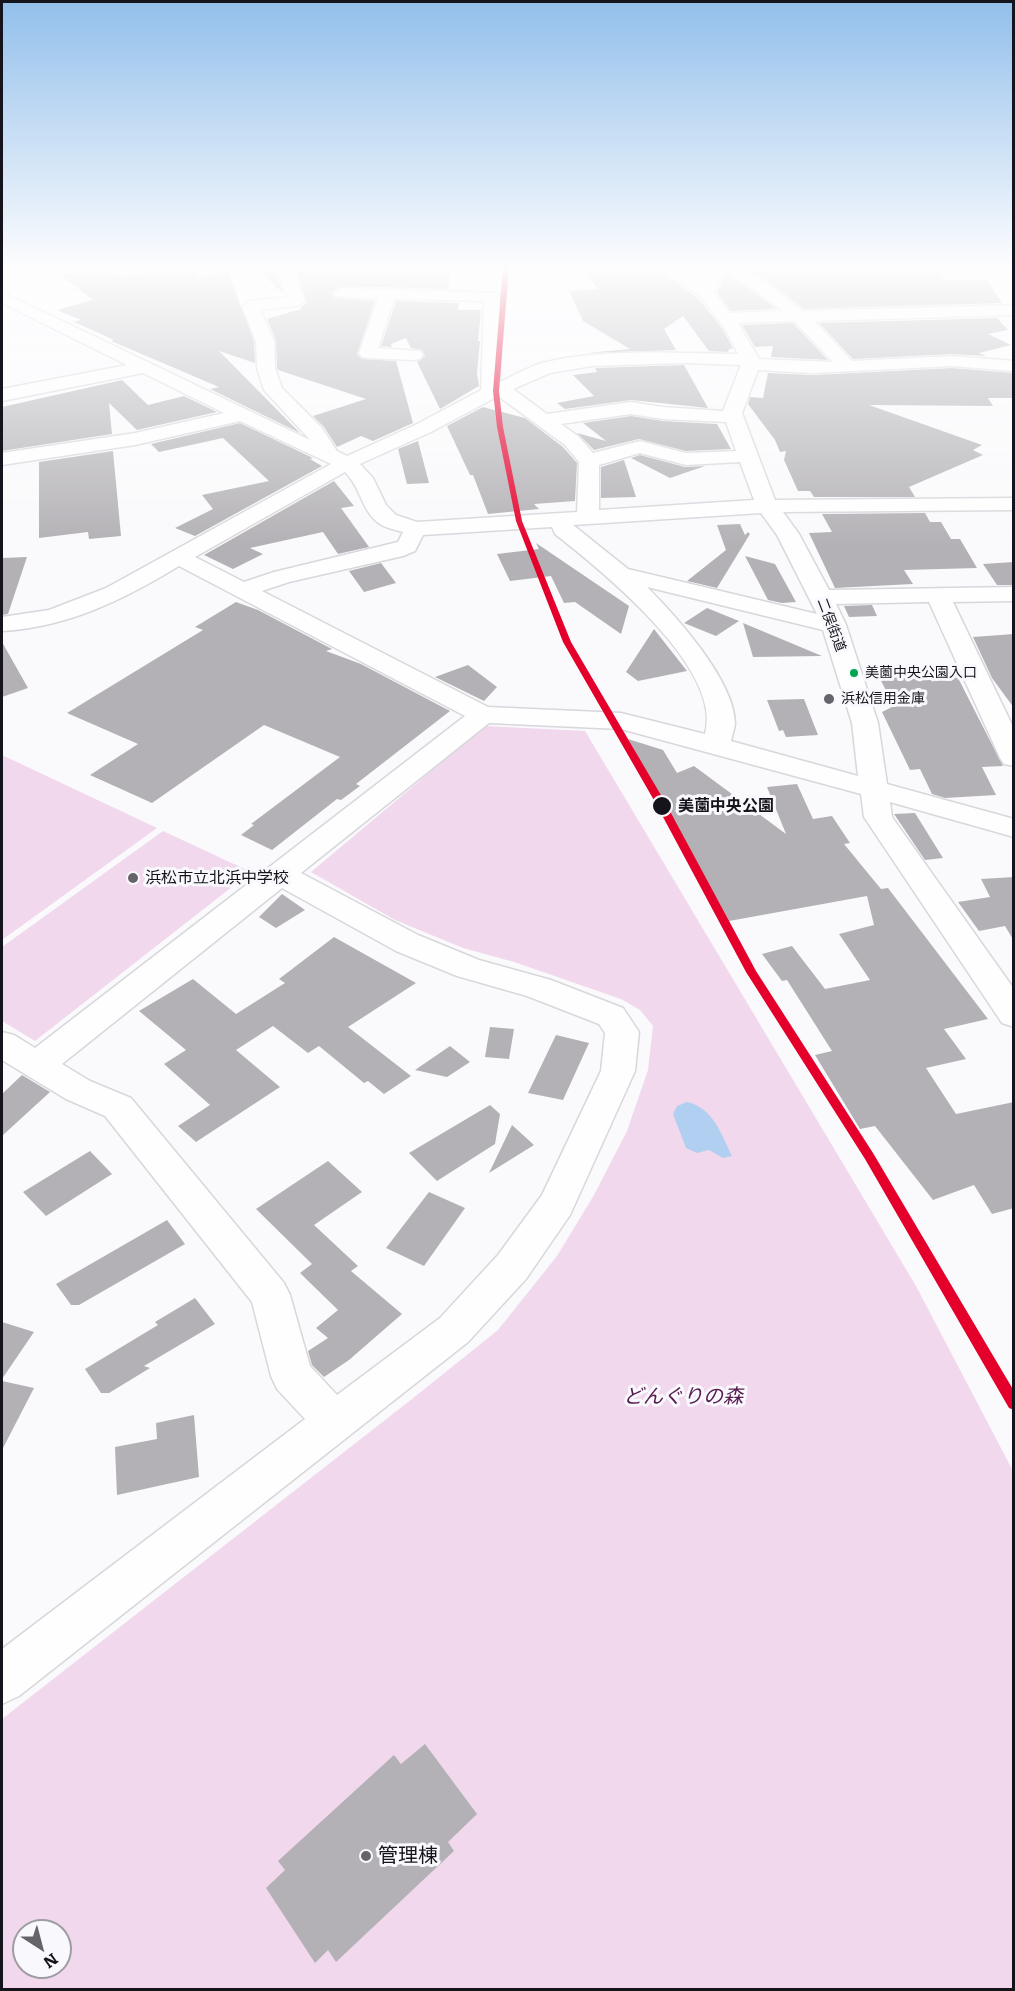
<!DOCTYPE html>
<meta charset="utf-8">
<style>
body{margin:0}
#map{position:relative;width:1015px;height:1991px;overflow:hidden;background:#fafafc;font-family:Literata,serif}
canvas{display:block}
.frame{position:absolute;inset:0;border:3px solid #15141c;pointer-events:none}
.north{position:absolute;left:12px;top:1919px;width:60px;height:60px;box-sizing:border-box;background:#f9f9fd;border:2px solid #9e9da3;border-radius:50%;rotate:144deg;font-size:16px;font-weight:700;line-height:24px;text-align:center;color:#15141c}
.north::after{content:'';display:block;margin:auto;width:21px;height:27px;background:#65646a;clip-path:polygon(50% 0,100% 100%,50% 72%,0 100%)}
</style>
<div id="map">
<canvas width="1015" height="1991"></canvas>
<div class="frame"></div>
<div class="north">N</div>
</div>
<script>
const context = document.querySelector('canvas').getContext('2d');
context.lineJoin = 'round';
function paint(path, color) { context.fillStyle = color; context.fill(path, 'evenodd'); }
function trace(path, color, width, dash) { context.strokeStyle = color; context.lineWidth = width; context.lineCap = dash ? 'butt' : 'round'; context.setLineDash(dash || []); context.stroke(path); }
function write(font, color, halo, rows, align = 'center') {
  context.font = font + ' Literata,"Noto Sans JP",serif'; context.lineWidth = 6; context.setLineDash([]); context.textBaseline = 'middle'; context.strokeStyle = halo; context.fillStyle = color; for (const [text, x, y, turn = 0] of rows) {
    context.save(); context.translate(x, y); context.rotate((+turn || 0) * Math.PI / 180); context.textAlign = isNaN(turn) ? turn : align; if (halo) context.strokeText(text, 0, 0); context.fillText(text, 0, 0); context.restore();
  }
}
paint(new Path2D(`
 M485 726 585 731 916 1286 1013 1471V1989L2 1990V1719L412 1399 498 1330 557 1256 594 1195 627 1131 648 1070 653 1026 640 1010 621 999 514 962 463 948 395 920 311 872ZM24 1931H60V1967H24Z
 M2 755 157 828 2 940Z
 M163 831 251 872 35 1041 2 1021V947Z`), '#f1d8ed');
paint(new Path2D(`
 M687 1102C713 1108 721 1133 732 1156L723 1158 709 1150 697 1153 686 1148 673 1114 677 1106Z`), '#b1cff0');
paint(new Path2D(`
 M104 267 119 277 187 267 199 277 228 272 254 341 255 363 219 351 300 433 210 389 219 387 111 341 114 340 74 322 81 320 57 310 93 300 61 275Z
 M450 267 448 289 341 286 331 293 335 298 375 301 357 354 362 359 396 361 413 423 373 441 361 436 337 447 324 427 313 416 366 399 278 370 277 368 276 341 267 319 301 309 300 307 307 302 295 268Z
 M582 267H627L631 273 661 271 698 298 724 331 733 349H729L728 352 709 351 683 316 664 329 676 350 586 353 630 349 583 321 569 291 598 289Z
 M744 267H933L947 280H987L1002 303 804 309 769 282Z
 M275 271 283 293 261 273Z
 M725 273 756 293 777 309 731 311 717 293Z
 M396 301 459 303 458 310H481L478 341H480L477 373 479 386 440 409 417 362 425 356 422 350 411 348 406 338 391 344 392 347 381 346Z
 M997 318 1008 330 988 334 1011 345 979 353 986 356 952 354 853 359 819 323Z
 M793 323 828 360 771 357 773 346 755 347 742 325Z
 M684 365 708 408 631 400 565 409 557 403 594 396 573 375 597 372 595 368Z
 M952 368 1014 373V398H988L993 406 869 405 982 445 973 450 983 455 909 487 915 497H814L810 491H798L784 460 786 451 780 452 775 440 748 404 750 397 763 398 768 373 813 375Z
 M122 380 148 405 184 396 217 412 137 430 109 403 112 434 2 451V407Z
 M483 407 525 418 563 447 577 463 575 501 534 504 539 509 488 514 473 475H470L447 426Z
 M631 416 663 421 717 424 731 449 686 451 639 439 594 450 577 433 606 441 583 423Z
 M240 423 313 458 310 459 322 466 195 536 175 528 213 509 202 495 269 481 223 438 159 452 151 444Z
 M418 441 429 483 407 484 398 449Z
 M113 451 121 536 89 539 88 532 39 538V462Z
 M640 455 685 467 705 466 670 478 631 458Z
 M624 460 636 497 601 498V467Z
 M334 481 354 506 341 508 369 547 338 554 323 532 250 548 263 554 233 569 204 555Z
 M925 513 930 522H941L951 539H960L977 568 904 570 913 584 835 588 809 533 832 532 822 514Z
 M740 524 745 535 748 532 750 534 717 588 687 581 726 550 717 525Z
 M536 543 629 606 621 634 575 602 564 603 551 576 510 581 497 554 539 549Z
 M745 556 775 564 796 602 782 603 768 600Z
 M27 557 8 614 2 615V558Z
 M1014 562V585H997L983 564Z
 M381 563 396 583 364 592 349 571Z
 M236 602 258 610 332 649 326 651 361 664 450 711 356 784 360 786 341 800 337 799 272 850 241 835 254 825 251 824 340 757 264 725 152 803 90 775 138 744 67 713 203 630 195 627Z
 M872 605 877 616 849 617 844 606Z
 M707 608 739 621 716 636 684 623Z
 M743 623 822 656 753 657Z
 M654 629 687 671 638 681 626 672Z
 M1014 634V708L992 678 973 637Z
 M2 642 28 688 2 697Z
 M468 665 497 687 484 701 435 677Z
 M955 672 1003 766 982 767 996 795 945 798 932 794 920 769 910 770 882 712 894 706 877 673Z
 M804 699 818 735 786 737 783 730 779 731 767 700Z
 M628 739 663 750 677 773 694 766 786 834 767 787 797 784 813 819 832 816 850 843 844 844 881 889 888 888 988 1019 944 1029 966 1059 926 1068 956 1114 1014 1102V1208L992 1214 974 1185 933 1200 875 1126 860 1129 815 1055 832 1051 787 980 782 981 762 954 792 946 825 989 870 980 839 934 874 925 867 896 729 921Z
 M915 813 943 858 925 860 894 814Z
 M1014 877V941L1005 926 979 931 958 902 990 897 981 879Z
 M282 894 305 910 276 928 259 917Z
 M334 937 416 983 348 1027 411 1076 384 1094 368 1081 364 1083 319 1046 308 1053 273 1026 236 1050 280 1087 196 1142 178 1126 210 1105 164 1064 186 1050 139 1011 193 979 236 1014 285 983 279 979Z
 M490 1027 514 1029 509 1059 485 1057Z
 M556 1035 589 1043 563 1100 528 1093Z
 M450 1046 470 1062 447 1077 415 1070Z
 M22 1075 50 1092 2 1136V1094Z
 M490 1105 500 1114 495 1144 437 1181 409 1153Z
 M512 1125 534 1145 489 1173Z
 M90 1151 112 1174 46 1216 23 1192Z
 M328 1161 362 1192 314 1225 358 1266 351 1271 402 1314 349 1360 324 1377 312 1365 308 1351 328 1338 316 1328 338 1310 300 1273 312 1264 256 1209Z
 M429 1192 465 1208 424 1266 386 1248Z
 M167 1220 185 1244 79 1305H71L56 1284Z
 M195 1298 215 1324 144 1366 150 1368 109 1393H101L85 1369 158 1325 155 1322Z
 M2 1322 34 1332 2 1379Z
 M2 1381 34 1388 2 1450Z
 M194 1415 199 1477 117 1495 115 1447 157 1439 156 1423Z
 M425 1744 477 1814 448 1842 454 1851 336 1962 328 1950 315 1963 266 1888 285 1870 278 1861 394 1755 401 1764Z`), '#b3b1b5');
const minor = new Path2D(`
 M276 267H292L305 301 297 306 260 310 274 341 275 368 282 388 322 428 337 451 347 456 417 424 481 390 484 301 394 299 378 348 420 351 423 355 420 359 414 360 368 358 362 357 359 353 378 299 335 296 333 293 341 288 498 293 500 296V382C513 376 528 367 542 363 599 348 679 353 738 354L726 330 700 296 659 267H677L702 283 709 267H740L768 284 803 311 1014 305V315L814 321 852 361 952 356 1014 361V371L952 366 813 373 758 370 742 413 775 500 1014 498V510L783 512 799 534 829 590 1014 587V601L953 602 1014 729V766L1004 764 1000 758 929 602 836 604 846 625 878 723 887 784 1014 819V837L890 802 892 817 1014 989V1027L1002 1023 864 817 861 794 621 729 489 723 301 873 418 935 479 960 551 980 623 1008 639 1032 635 1071 570 1215 526 1279 468 1342 19 1696 2 1704V1649L305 1419 277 1389 271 1376 252 1302 105 1116 66 1099 2 1060V1032L14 1035 35 1048 465 716 179 566C123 600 68 627 2 631V617L49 610 106 588 331 464 240 421 135 445 2 465V453L135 433 224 413 143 373 2 401V389L127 365 2 303V292L310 440 264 390 257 368 256 341 242 306 250 301 287 297ZM724 270 757 291 783 311 730 313 714 293ZM794 321 833 362 759 359 738 323ZM681 363 741 365 723 411 663 407 631 402 547 414 513 389 550 373 592 366ZM498 396 565 445 579 462 577 512 417 522 396 515 386 505 373 478 360 464 431 432ZM631 414 663 419 726 422 736 451 686 453 640 441 593 453 579 437 561 424ZM640 453 686 465 740 462 754 500 599 510V465ZM345 472C361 487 361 511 380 524 386 528 396 530 403 532L398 542 274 572 244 582 195 557ZM761 513 777 535 817 614 628 569 573 525ZM552 527 555 534C601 570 724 669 705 734L621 713 488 707 262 591 289 582 403 556 415 551 423 535ZM647 587 823 630 852 723 858 776 731 741C732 735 735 728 735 723 734 680 676 616 647 587ZM282 888 396 951 457 976 527 996 599 1024 605 1033 601 1071 542 1195 498 1255 440 1318 337 1395 310 1366 290 1295 284 1283 131 1098 90 1081 62 1064Z
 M1005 267H1014V272L1007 270Z`);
trace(minor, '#d7d7dc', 3);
paint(minor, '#fefeff');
paint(new Path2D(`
 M503 267H509L499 391 503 427 522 521 571 642 665 802 756 971 873 1153 1014 1391V1410L1009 1408 865 1159 746 972 655 802 563 642 516 521 497 427 493 391Z`), '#e4002b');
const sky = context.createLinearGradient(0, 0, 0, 546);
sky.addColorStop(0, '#92bfeb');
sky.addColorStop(0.49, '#fdfdfe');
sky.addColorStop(1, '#fdfdfe00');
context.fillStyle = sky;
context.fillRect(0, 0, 1015, 546);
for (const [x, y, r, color] of [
 [854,673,5,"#00a651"],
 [829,699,6,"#65646a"],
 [662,806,10,"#15141c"],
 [133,878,6,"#65646a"],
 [366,1856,6,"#65646a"]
]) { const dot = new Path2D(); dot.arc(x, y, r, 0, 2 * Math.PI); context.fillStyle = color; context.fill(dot); trace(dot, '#f9f9fd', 2); }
write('14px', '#15141c', '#f9f9fd', [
 ["二俣街道",831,625,69]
]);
write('14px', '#15141c', '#f9f9fd', [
 ["美薗中央公園入口",865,673]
], 'left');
write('14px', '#15141c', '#f9f9fd', [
 ["浜松信用金庫",841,699]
], 'left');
write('bold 16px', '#15141c', '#f9f9fd', [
 ["美薗中央公園",678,806]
], 'left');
write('16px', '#15141c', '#f9f9fd', [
 ["浜松市立北浜中学校",145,878]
], 'left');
write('italic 20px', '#551a4e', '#f9f9fd', [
 ["どんぐりの森",683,1397]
]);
write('20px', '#15141c', '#f9f9fd', [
 ["管理棟",378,1856]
], 'left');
</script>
